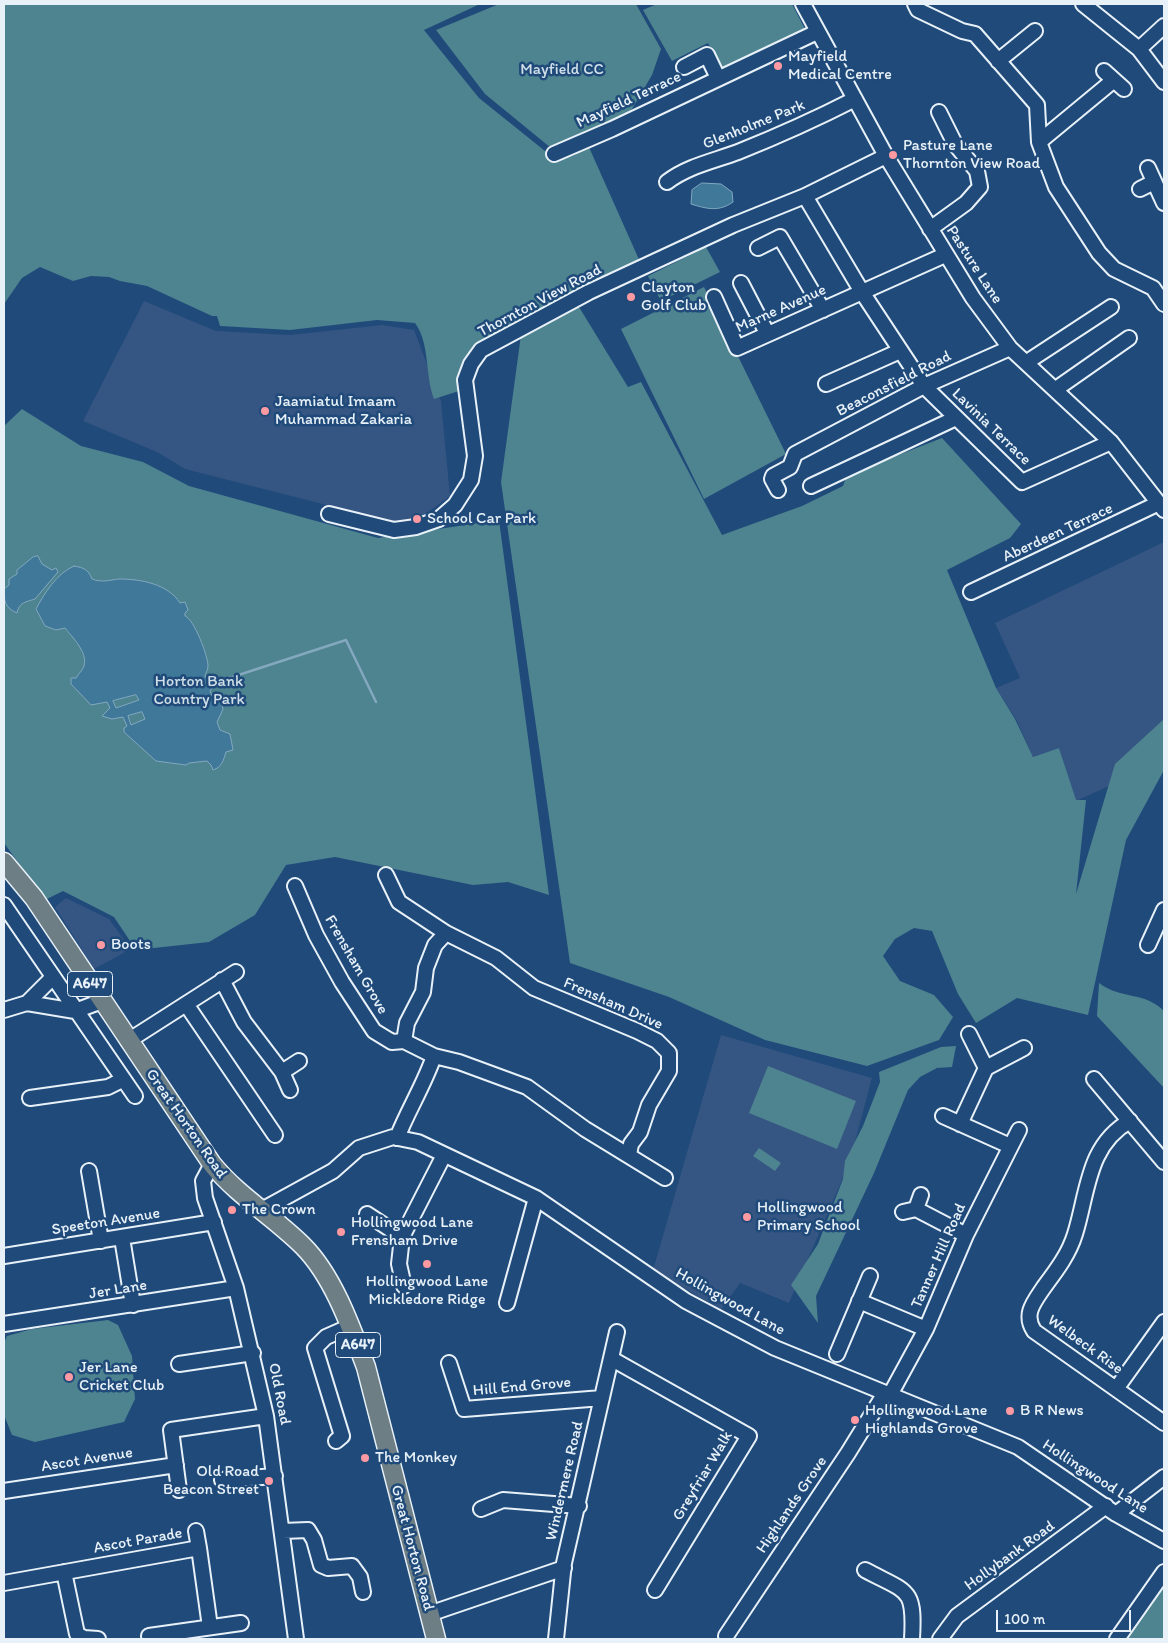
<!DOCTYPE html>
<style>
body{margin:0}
#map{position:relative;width:1168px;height:1643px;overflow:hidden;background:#1f4a7a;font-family:Itim,sans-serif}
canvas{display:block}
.frame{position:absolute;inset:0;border:5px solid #e8f1f8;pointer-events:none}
.scale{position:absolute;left:996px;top:1610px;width:135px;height:22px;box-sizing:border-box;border:2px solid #e8f1f8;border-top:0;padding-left:6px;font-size:15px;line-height:18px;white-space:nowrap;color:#e8f1f8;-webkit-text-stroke:4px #1f4a7a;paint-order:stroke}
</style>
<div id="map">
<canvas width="1168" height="1643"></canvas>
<div class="frame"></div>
<div class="scale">100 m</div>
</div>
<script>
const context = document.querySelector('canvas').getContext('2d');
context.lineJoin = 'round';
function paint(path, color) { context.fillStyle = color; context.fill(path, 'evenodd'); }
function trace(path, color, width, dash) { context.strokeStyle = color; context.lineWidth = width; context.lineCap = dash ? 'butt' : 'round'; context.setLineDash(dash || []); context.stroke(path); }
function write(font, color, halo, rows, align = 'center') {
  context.font = font + ' Itim,sans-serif'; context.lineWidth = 5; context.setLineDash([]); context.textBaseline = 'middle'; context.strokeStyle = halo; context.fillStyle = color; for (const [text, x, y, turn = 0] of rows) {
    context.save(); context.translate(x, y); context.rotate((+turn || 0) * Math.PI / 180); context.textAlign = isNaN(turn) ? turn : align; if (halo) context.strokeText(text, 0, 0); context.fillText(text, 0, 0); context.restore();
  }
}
paint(new Path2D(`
 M144 301 216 331 290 335 382 325 414 330 441 401 450 496 412 524 347 525 346 510 185 469 157 452 83 421Z
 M1164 542V737L1133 775 1076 801 1059 748 1033 757 1016 719 996 688 1020 678 995 623Z
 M66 898 109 919 131 949 94 969 55 907Z
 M721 1035 872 1078 849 1164 789 1303 740 1283 721 1310 653 1270Z`), '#355583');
paint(new Path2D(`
 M4 4H480L424 30 479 98 555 159 573 156 588 145 641 264 491 341 462 390 434 399C425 376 430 343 415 323L377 320 290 330 220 326 217 316H212L147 286 120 281 109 277 91 276 73 281 40 267 22 278 4 304Z
 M499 4H636L661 49 652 75 629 114 551 148 485 94 436 30Z
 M657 4H792L806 31 721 68 708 43 672 61 643 10Z
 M706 247 720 272 661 301 648 276Z
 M704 287 786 454 704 499 621 329Z
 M579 307 628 387 641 382 722 535 802 506 843 486 847 475 942 438 1021 524 1010 538 947 570 996 688 1015 719 1033 757 1059 748 1076 800H1086L1076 894 1115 764 1164 719V770L1126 840 1088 1015 1017 998 976 1023 958 994 932 931 914 928 895 939 883 956 900 981 934 995 953 1017 939 1040 867 1066 765 1040 669 997 570 963 501 482 521 335Z
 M22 409 81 446 143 462 189 486 378 538 499 520 549 895 508 882 473 885 335 857 286 865 255 915 209 942 136 950 114 917 63 891 45 900 4 843V426Z
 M1099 983C1122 1000 1144 991 1164 1011V1088L1097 1016Z
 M956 1046 952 1067 937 1068 920 1077 908 1090 874 1173 816 1296 818 1323 791 1285 818 1244 843 1179 845 1161 863 1126 880 1082 879 1072 941 1047Z
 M768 1066 856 1101 837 1149 749 1113Z
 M759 1148 781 1163 775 1171 753 1156Z
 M108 1320 118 1325 132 1356 135 1399 124 1422 35 1442 12 1435 4 1415V1343L7 1336 32 1329Z
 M1164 1584V1639H1122L1143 1608Z`), '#4e8390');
const water = new Path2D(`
 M702 183 721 184 732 192 733 202C719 212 707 209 691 204L692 190Z
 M38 556 42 564 52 570 56 568 58 572 35 599C26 602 19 602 17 613 5 608 4 601 4 589L9 585V579L17 574V570L33 557Z
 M74 566C84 568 88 569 92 579 102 583 109 580 119 579 141 579 168 584 180 603L185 602 188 610 185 613V616C194 619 208 656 208 666 208 671 205 673 205 677L217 682 210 691 212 696 220 699 223 709 217 722 220 730 230 734 233 750 226 752C223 761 222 767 213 770L211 765 207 761 189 763 186 765 156 761 124 732V728L127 726 123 717 112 719 102 716 110 708 107 702 91 705 71 684V678H76C78 674 83 670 84 666 88 652 72 637 65 628L56 630 45 626 36 609C44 594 57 573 74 566ZM136 695 139 700 116 708 113 701ZM142 712 145 719 131 725 128 716Z`);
paint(water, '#3f7899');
trace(water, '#83a8bf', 1);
trace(new Path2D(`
 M217 682 346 640 376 702`), '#83a8bf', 2.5);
const minor = new Path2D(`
 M803 4 886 156 973 298 1010 348 1111 442 1164 510
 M915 4 918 10 962 31 975 34 1037 105 1039 142 1056 187 1099 253 1114 269 1153 288 1164 304
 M1083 4 1139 49 1164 82
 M1139 49 1164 26
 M998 61 1035 31
 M684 67 707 55 718 78
 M1104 71 1124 89
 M1039 142 1114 80
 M554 154 612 129 817 32
 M1148 168 1164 203
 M667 182C688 166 714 161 738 152 778 136 816 119 855 99
 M1140 189 1154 182
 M805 196 862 292 924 386 1022 482 1111 442
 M930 229 966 203 980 187 977 171 955 144 939 112
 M758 248 780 237 823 310
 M741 283 767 333
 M714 297 737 348 945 255
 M1027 362 1111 307
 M826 384 900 351
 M1056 389 1129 338
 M811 486 956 418
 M778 490 772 479 773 476 790 467 795 454 924 386 1010 348
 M329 514 394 530 416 527 439 519 455 505 471 480 475 456 465 380 471 364 481 350 589 292 733 225 805 196 886 156
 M971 592 1159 503
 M386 875 399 902 446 933 435 945 426 968 423 992 407 1023 404 1041
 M295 886 316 935 342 982 374 1031 392 1042 404 1041 434 1056 459 1062 527 1087 585 1129 665 1178
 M4 905 135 1096
 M446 933 496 958 534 988 637 1031 657 1041 669 1053V1071L649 1105 640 1132 631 1144 629 1155
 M1148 945 1164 910
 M222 980 244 1022 282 1072 290 1090
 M27 1003 53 977
 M186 1004 275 1135
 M4 1010 27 1003 75 1011 102 1001
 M969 1034 986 1068
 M128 1041 236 972
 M282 1072 299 1061
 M1094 1079 1164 1162
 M30 1098 108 1087 122 1080
 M943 1116 1010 1146
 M1130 1121C1087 1145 1088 1193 1075 1234 1069 1254 1056 1271 1044 1287 1034 1302 1023 1314 1034 1331L1164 1423
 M960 1124 986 1068 1024 1048
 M397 1138C408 1110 424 1085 434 1056
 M212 1164 203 1181 205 1198 236 1288 266 1416 296 1639
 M89 1171 101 1241
 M916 1209 966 1235
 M262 1210 333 1171 359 1148 393 1137 418 1142 536 1198 686 1301 775 1348 1018 1447 1116 1514 1164 1541
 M903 1212 916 1209 921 1195
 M367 1214 402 1237
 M122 1238 133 1305
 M4 1256 214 1222
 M404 1286 399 1264 402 1237 444 1155
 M859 1301 926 1329
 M507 1303 536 1198
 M4 1324 236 1288
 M837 1354 870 1276
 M612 1359 749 1436 655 1590
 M449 1363 464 1409 602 1398
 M179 1364 253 1353
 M1116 1389 1164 1322
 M890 1395 926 1329 966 1235 1019 1130
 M336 1441 342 1436 315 1348 326 1337 351 1326
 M222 1480 275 1476
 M179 1490 171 1430 266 1416
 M4 1491 176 1465
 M481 1509 503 1500 579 1506
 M1116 1514 1164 1477
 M196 1531 199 1548
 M283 1531 308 1530 314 1540 321 1565 328 1568 352 1566 360 1577 363 1592
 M865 1570C908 1593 915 1587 912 1639
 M64 1572 77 1634 84 1638 98 1639
 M4 1583 199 1548 210 1627
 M429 1614 564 1568
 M149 1636 241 1623
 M726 1636 848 1453 885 1393
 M556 1639 564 1563 617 1332
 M940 1639 957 1616 1106 1506
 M1117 1639 1164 1572`);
const major = new Path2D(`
 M4 862 34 898 212 1164C238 1196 274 1217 303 1246 333 1276 351 1327 366 1367L436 1639`);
trace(minor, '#e8f1f8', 18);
trace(major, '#e8f1f8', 21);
trace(minor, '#1f4a7a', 14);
trace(major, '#6d7e84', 18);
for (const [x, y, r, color] of [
 [778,66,5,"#ff9aa2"],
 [893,155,5,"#ff9aa2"],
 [631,297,5,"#ff9aa2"],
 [265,411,5,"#ff9aa2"],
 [417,519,5,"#ff9aa2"],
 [101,945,5,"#ff9aa2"],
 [232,1210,5,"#ff9aa2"],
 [747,1217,5,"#ff9aa2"],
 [341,1232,5,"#ff9aa2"],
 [427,1264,5,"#ff9aa2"],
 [69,1377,5,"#ff9aa2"],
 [1010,1411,5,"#ff9aa2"],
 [855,1420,5,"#ff9aa2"],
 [365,1458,5,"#ff9aa2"],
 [269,1481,5,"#ff9aa2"]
]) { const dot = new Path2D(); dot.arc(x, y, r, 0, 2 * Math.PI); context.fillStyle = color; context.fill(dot); trace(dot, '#1f4a7a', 2); }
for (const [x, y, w] of [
 [90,984,45],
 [358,1345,45]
]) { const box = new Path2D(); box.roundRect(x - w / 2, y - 12.5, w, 25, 4); context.fillStyle = '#1f4a7a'; context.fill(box); trace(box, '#e8f1f8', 1); }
write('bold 15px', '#e8f1f8', null, [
 ["A647",90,984],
 ["A647",358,1345]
]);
write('16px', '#e8f1f8', '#1f4a7a', [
 ["Mayfield",788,57],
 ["Medical Centre",788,75],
 ["Pasture Lane",903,146],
 ["Thornton View Road",903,164],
 ["Clayton",641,288],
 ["Golf Club",641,306],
 ["Jaamiatul Imaam",275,402],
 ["Muhammad Zakaria",275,420],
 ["School Car Park",427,519],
 ["Boots",111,945],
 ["Hollingwood",757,1208],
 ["Primary School",757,1226],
 ["The Crown",242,1210],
 ["Hollingwood Lane",351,1223],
 ["Frensham Drive",351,1241],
 ["Hollingwood Lane",427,1282,"center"],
 ["Mickledore Ridge",427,1300,"center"],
 ["Jer Lane",79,1368],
 ["Cricket Club",79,1386],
 ["Hollingwood Lane",865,1411],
 ["Highlands Grove",865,1429],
 ["B R News",1020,1411],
 ["The Monkey",375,1458],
 ["Old Road",259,1472,"right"],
 ["Beacon Street",259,1490,"right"]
], 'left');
write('16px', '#d1e0e8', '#1f4a7a', [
 ["Mayfield CC",562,70],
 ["Horton Bank",199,682],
 ["Country Park",199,700]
]);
write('16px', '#e8f1f8', '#1f4a7a', [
 ["Mayfield Terrace",629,100,-25],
 ["Glenholme Park",754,125,-22],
 ["Pasture Lane",974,265,57],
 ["Thornton View Road",540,301,-28],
 ["Marne Avenue",781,309,-24],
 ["Beaconsfield Road",894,384,-27],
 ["Lavinia Terrace",991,427,44],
 ["Aberdeen Terrace",1058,533,-25],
 ["Frensham Grove",356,965,60],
 ["Frensham Drive",613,1004,24],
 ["Great Horton Road",186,1124,55],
 ["Speeton Avenue",106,1222,-9],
 ["Tanner Hill Road",939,1256,-66],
 ["Jer Lane",118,1290,-9],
 ["Hollingwood Lane",730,1302,29],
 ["Welbeck Rise",1085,1345,36],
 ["Hill End Grove",522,1387,-5],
 ["Old Road",279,1394,79],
 ["Ascot Avenue",87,1460,-9],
 ["Greyfriar Walk",703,1476,-59],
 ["Hollingwood Lane",1095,1477,33],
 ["Windermere Road",565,1481,-77],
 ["Highlands Grove",792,1505,-56],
 ["Ascot Parade",138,1541,-10],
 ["Great Horton Road",412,1548,75],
 ["Hollybank Road",1010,1556,-36]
]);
</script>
